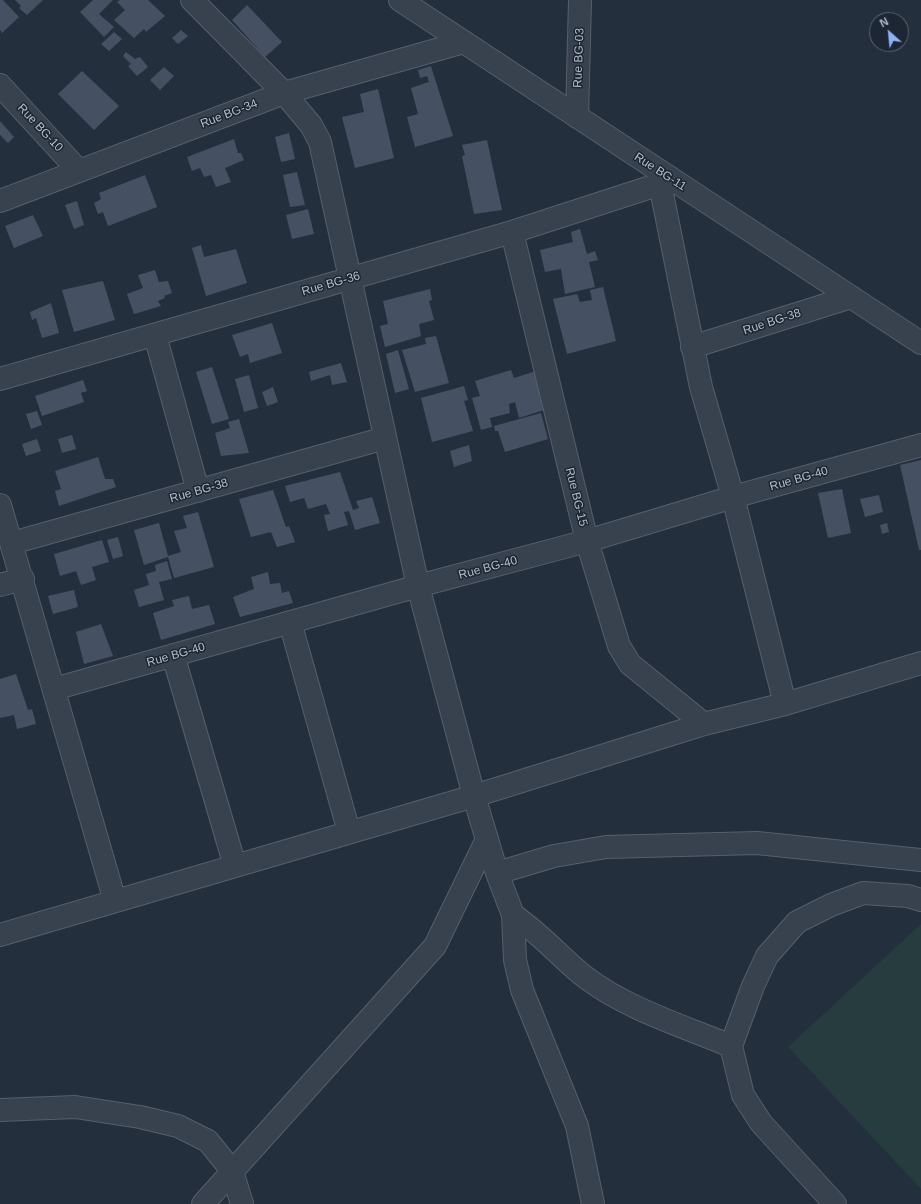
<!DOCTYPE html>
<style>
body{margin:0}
#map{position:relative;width:921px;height:1204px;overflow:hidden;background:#242f3e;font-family:Helvetica,sans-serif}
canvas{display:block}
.north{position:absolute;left:869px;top:12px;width:40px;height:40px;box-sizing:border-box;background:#1d2633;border:1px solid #59626f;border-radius:50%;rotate:333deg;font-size:11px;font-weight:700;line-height:16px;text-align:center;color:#b4bcc9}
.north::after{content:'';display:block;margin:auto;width:14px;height:18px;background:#8ab4f8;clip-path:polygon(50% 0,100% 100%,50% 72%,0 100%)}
</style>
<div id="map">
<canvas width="921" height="1204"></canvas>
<div class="north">N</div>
</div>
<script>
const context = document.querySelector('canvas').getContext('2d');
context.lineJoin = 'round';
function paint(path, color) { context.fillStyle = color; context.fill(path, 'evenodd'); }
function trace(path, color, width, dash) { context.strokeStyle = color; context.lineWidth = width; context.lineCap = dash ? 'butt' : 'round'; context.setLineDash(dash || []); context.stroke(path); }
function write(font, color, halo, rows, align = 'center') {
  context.font = font + ' Helvetica,sans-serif'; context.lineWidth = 3; context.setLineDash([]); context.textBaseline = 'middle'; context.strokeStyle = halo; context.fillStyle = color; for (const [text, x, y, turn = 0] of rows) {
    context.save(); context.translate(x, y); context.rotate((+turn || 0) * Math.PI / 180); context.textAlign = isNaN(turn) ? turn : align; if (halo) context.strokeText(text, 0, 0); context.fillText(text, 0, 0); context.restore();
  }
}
paint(new Path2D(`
 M921 924V1189L788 1047Z`), '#263c3f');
paint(new Path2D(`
 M0 0H3L19 17 2 33 0 30Z
 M15 0H43L27 15 19 8 21 6Z
 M93 0H113L99 14 114 27 104 37 80 12Z
 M120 0H148L165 16 146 32 144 29 134 38 114 20 125 10 117 2Z
 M247 5 282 42 265 57 232 20Z
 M181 30 188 36 178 44 172 38Z
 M114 32 122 39 109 51 101 44Z
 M126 52 135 59 140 57 148 67 137 76 128 66 131 64 123 56Z
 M431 66 453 136 415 147 407 117 418 114 411 88 429 82 427 76 420 78 418 70Z
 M164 67 174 76 160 90 150 80Z
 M82 71 119 106 94 130 58 94Z
 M378 89 394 158 355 168 342 117 364 112 360 94Z
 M0 121 14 137 8 143 0 135Z
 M289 133 295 159 281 162 275 137Z
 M234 139 238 153H241L244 160 225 168 231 182 216 187 211 175 204 177 200 168 192 171 187 157Z
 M487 140 502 210 474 214 462 156 465 155 462 145Z
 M297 172 305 205 290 207 283 175Z
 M145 175 157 207 108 226 103 212 98 214 94 203 101 199 99 193Z
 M77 201 84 225 74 229 65 205Z
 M308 209 314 234 292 239 286 215Z
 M33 215 43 236 14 248 5 226Z
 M580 229 587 254 595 251 598 260 589 262 595 287 565 294 561 269 545 272 540 250 573 242 571 232Z
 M201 245 204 257 236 249 247 283 206 296 192 248Z
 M155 270 159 282 168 281 172 293 164 296 165 298 158 301 161 306 134 314 127 294 143 288 138 275Z
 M103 281 115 320 74 332 62 290Z
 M603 287 616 341 567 354 553 299 577 294 580 302 592 300 590 290Z
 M430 289 432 300 429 301 434 320 419 324 421 336 385 347 380 326 388 324 383 301Z
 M51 303 59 333 42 338 36 318 32 320 30 312Z
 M272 323 282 353 250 363 248 354 240 357 232 335Z
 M436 336 449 383 415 392 402 350 426 344 425 338Z
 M398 350 409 389 395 393 386 354Z
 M341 363 347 382 332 385 330 375 311 381 309 372Z
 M212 367 229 419 212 424 196 372Z
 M511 370 514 378 536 371 543 397 541 398 544 410 519 418 515 402 509 404 510 413 490 418 492 427 481 430 472 398 480 396 475 381Z
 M249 375 258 408 244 412 235 379Z
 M83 380 87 391 81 393 84 402 42 416 35 396Z
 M464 386 468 400 464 401 473 431 432 442 421 398Z
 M273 387 278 402 267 406 262 392Z
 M37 411 42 425 31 429 26 414Z
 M541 413 548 439 505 452 498 431H495L494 426Z
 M239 419 249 453 221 456 215 433 230 428 228 422Z
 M72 435 76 449 62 453 58 439Z
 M37 439 41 451 26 456 22 444Z
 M469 445 472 461 454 467 450 451Z
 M98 457 105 479H113L116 487 59 506 55 491 61 489 55 471Z
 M921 460V550H919L900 465Z
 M340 472 353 510 359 508 356 501 372 497 380 523 355 530 349 511 344 512 348 525 328 531 324 515 330 514 326 504 308 509 304 498 290 502 285 486Z
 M842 489 851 533 828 538 818 493Z
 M273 490 286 527 289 526 295 542 277 547 271 532 251 537 239 499Z
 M879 495 883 512 865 517 860 499Z
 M198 512 214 567 174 578 168 557 144 565 134 530 159 523 168 556 181 552 174 531 187 528 183 516Z
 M887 523 889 532 882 534 880 525Z
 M118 537 123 556 113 559 107 540Z
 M102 540 109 562 92 567 96 580 81 585 76 571 60 576 54 554Z
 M167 561 172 579 159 582 164 600 139 607 134 590 149 585 146 574 156 571 155 565Z
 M268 572 270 584 280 583 282 593 289 591 293 603 240 617 233 597 254 589 251 577Z
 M74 590 78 607 53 614 48 596Z
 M189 596 192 609 209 605 215 624 161 640 153 613 174 606 172 600Z
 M101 624 113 656 84 664 76 632Z
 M16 674 28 710 32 709 36 724 17 729 14 715 0 718V679Z`), '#455162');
const minor = new Path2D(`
 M192 0 284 93 311 125 320 142 418 586 474 796 497 873 513 915 515 960 522 990 577 1126 593 1204
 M400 0 921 343
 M0 85 79 171
 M577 117 580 0
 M660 184 701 387 733 497 785 704
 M0 201 284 93 464 42
 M512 232 587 541 619 646 630 664 704 724
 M155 335 198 491
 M692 347 851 297
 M0 379 512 232 660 184 669 177
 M0 505 115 901
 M12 543 385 438
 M0 585 23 579
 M290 622 349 832
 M173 655 235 866
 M54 689 418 586 587 541 733 497 921 445
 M497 873 554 856 606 847 757 843 921 860
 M513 915C541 934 560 957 585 977 627 1009 683 1026 731 1046
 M0 935 474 796 704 724 785 704 921 663
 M0 1110 75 1107 140 1117 178 1126 208 1141 232 1171 242 1204
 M203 1204 435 946 487 839
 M835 1204 761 1123 743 1095 731 1046 753 986 767 956 797 922 831 905 863 893 908 896 921 900`);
trace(minor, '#565f6c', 24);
trace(minor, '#38414e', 22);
write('12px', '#b4bcc9', '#1d2633', [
 ["Rue BG-03",579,58,-88],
 ["Rue BG-34",229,114,-21],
 ["Rue BG-10",40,128,47],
 ["Rue BG-11",660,172,33],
 ["Rue BG-36",331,284,-16],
 ["Rue BG-38",772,322,-18],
 ["Rue BG-40",799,479,-16],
 ["Rue BG-38",199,491,-16],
 ["Rue BG-15",576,497,76],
 ["Rue BG-40",488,568,-15],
 ["Rue BG-40",176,655,-16]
]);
</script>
